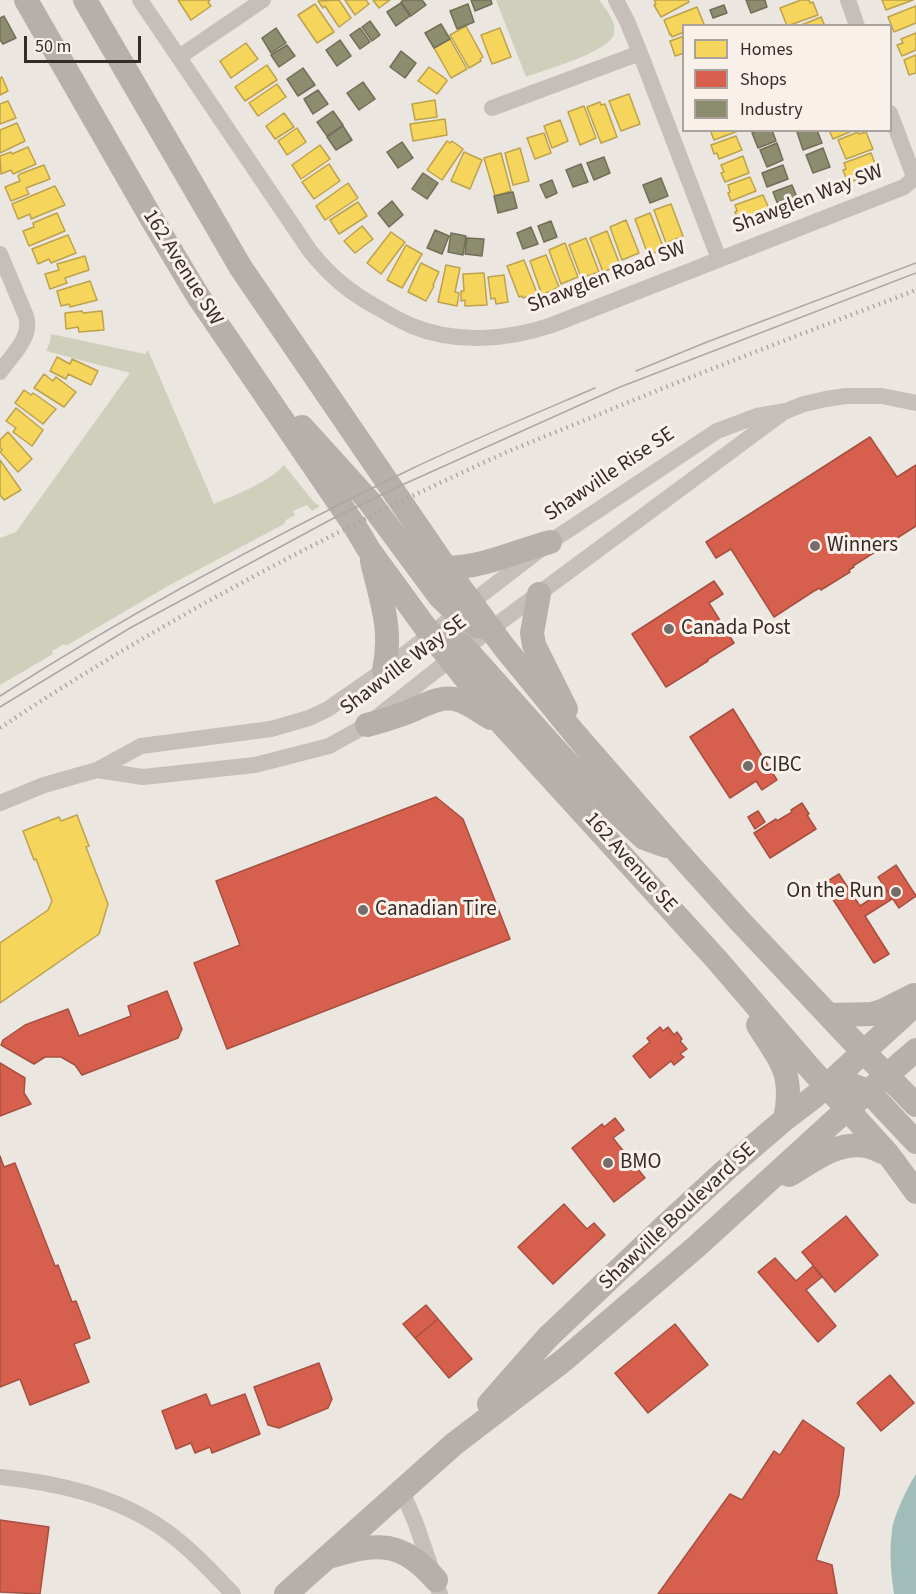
<!DOCTYPE html>
<style>
body{margin:0}
#map{position:relative;width:916px;height:1594px;overflow:hidden;background:#ece6e1;font-family:"Source Sans 3",sans-serif}
canvas{display:block}
.legend{position:absolute;left:682px;top:24px;width:210px;height:108px;box-sizing:border-box;background:#f8f0e9;border:2px solid #aaa29c;margin:0;padding:8px 10px;list-style:none;font-size:18px;color:#352c29}
.legend li{display:flex;align-items:center;gap:12px;height:30px}
.legend b{width:30px;border:2px solid #aaa29c}
.scale{position:absolute;left:24px;top:36px;width:117px;height:27px;box-sizing:border-box;border:3px solid #352c29;border-top:0;padding-left:8px;font-size:18px;line-height:21px;white-space:nowrap;color:#352c29;-webkit-text-stroke:4px #f8f0e9;paint-order:stroke}
</style>
<div id="map">
<canvas width="916" height="1594"></canvas>
<ul class="legend">
<li><b style="height:16px;background:#f6d55c"></b>Homes</li>
<li><b style="height:16px;background:#d6604d"></b>Shops</li>
<li><b style="height:16px;background:#8c8c6e"></b>Industry</li>
</ul>
<div class="scale">50 m</div>
</div>
<script>
const context = document.querySelector('canvas').getContext('2d');
context.lineJoin = 'round';
function paint(path, color) { context.fillStyle = color; context.fill(path, 'evenodd'); }
function trace(path, color, width, dash) { context.strokeStyle = color; context.lineWidth = width; context.lineCap = dash ? 'butt' : 'round'; context.setLineDash(dash || []); context.stroke(path); }
function write(font, color, halo, rows, align = 'center') {
  context.font = font + ' "Source Sans 3",sans-serif'; context.lineWidth = 6; context.setLineDash([]); context.textBaseline = 'middle'; context.strokeStyle = halo; context.fillStyle = color; for (const [text, x, y, turn = 0] of rows) {
    context.save(); context.translate(x, y); context.rotate((+turn || 0) * Math.PI / 180); context.textAlign = isNaN(turn) ? turn : align; if (halo) context.strokeText(text, 0, 0); context.fillText(text, 0, 0); context.restore();
  }
}
paint(new Path2D(`
 M496 0H599C606 9 617 22 614 34 609 52 545 70 526 77Z
 M51 334 145 354 148 350 214 504C237 494 268 483 284 465L314 502 320 506 312 511 307 505 293 511 295 515 286 520 284 524 168 586 66 646 64 644 52 651 53 654 0 685V538L16 532 130 373 46 351 50 342Z`), '#ced0bc');
paint(new Path2D(`
 M916 1474V1594H894C891 1573 889 1552 892 1531 893 1517 908 1486 916 1474Z`), '#a0bdba');
const homes = new Path2D(`
 M178 0H210L208 2 211 6 191 20Z
 M339 0 351 18 339 27 325 6 323 8 318 1Z
 M345 0H366L369 4 355 15Z
 M373 0H390L379 8Z
 M654 0H688L689 2 661 17 654 5 656 4Z
 M801 0H809L810 3 813 2 818 15 787 26 780 8Z
 M882 0H913L886 10Z
 M315 4 334 32 317 43 298 15Z
 M916 6V23L894 32 888 17Z
 M697 7 704 24 701 26H684V32L672 37 671 34 670 35 664 20Z
 M821 17 825 26H799Z
 M466 26 483 57 480 59 481 61 469 68 450 35Z
 M500 28 511 57 492 64 481 35Z
 M916 33V50L902 56 897 45 903 43 901 39Z
 M684 36V53L675 56 670 41Z
 M450 39 467 69 451 78 434 48Z
 M246 43 258 59 231 78 220 61Z
 M916 55V73L909 75 904 60Z
 M267 65 277 80 245 101 235 87Z
 M429 67 446 79 447 81 437 94 418 81Z
 M2 77 8 91 0 95V78Z
 M277 84 286 97 258 116 249 103Z
 M629 94 640 124 621 131 609 101Z
 M435 100 437 117 415 120 412 104Z
 M8 101 16 118 0 124V104Z
 M600 102 601 105 605 104 617 137 601 143 587 107Z
 M584 106 596 138 580 145 568 112Z
 M284 113 294 127 275 139 266 126Z
 M445 119 447 135 413 141 410 124Z
 M560 120 568 141 552 148 544 126Z
 M17 123 25 141 0 153V130Z
 M297 128 306 142 287 155 278 141Z
 M710 130H737L738 131 714 140Z
 M829 130H852V131L833 139Z
 M858 132 859 134 866 132 873 149 846 159 838 140Z
 M544 133 551 153 535 159 527 138Z
 M736 136 742 150 719 159 717 153 714 154 711 145Z
 M447 141 450 143 452 141 463 149 442 180 427 170Z
 M320 145 330 159 301 179 292 165Z
 M28 147 36 164 13 174 11 170 1 174 0 156 11 152 12 154Z
 M520 148 529 181 513 185 505 153Z
 M464 152 482 160 470 189 451 181Z
 M501 153 511 191 495 196 484 158Z
 M871 153 878 171 848 183 843 170 846 169 844 163Z
 M743 156 749 173 725 182 721 173 724 172 721 165Z
 M329 164 340 181 314 199 302 182Z
 M44 165 50 179 26 188 29 194 11 201 5 187 20 181 18 176 20 174Z
 M750 177 756 191 731 201 728 193 730 192 728 185Z
 M348 183 358 198 325 220 316 206Z
 M55 186 65 205 31 219 30 214 18 219 12 204Z
 M763 195 771 213 740 225 735 212 737 211 735 205Z
 M358 202 367 216 339 234 330 220Z
 M671 204 683 236 666 243 654 210Z
 M57 213 65 231 29 246 23 231 34 227 33 223Z
 M650 213 664 249 648 255 635 219Z
 M626 220 639 253 622 260 610 227Z
 M362 226 373 239 355 253 344 241Z
 M607 231 620 265 603 272 590 238Z
 M391 232 405 242 381 274 367 263Z
 M68 235 76 253 51 263 49 259 38 264 32 249Z
 M586 238 599 272 584 277V276L581 277 569 245Z
 M565 243 578 277 561 284 549 250Z
 M406 245 422 254 402 288 387 280Z
 M546 255 559 287 542 295 530 261Z
 M85 256 89 270 65 278 67 283 50 289 45 274 59 270 57 264Z
 M524 260 537 293 523 298 522 296 519 297 507 266Z
 M421 263 439 272 433 285 434 286 426 301 408 292Z
 M446 265 460 268 455 292 459 293 457 306 438 302Z
 M484 273 487 305 465 306V300L461 301V291H464L463 274Z
 M504 275 508 302 496 304 495 298 491 299 488 277Z
 M90 281 97 300 70 307 69 304 61 306 57 291Z
 M82 311 83 313 102 311 104 330 79 332 78 327 66 329 65 313Z
 M57 357 70 364 72 359 98 371 91 385 68 374 66 379 50 371Z
 M44 374 53 381 56 377 76 392 64 407 34 388Z
 M24 390 31 395 33 393 39 397 56 409 43 424 15 403Z
 M16 408 43 430 32 446 13 432 16 428 6 421Z
 M8 432 32 459 18 472 0 452 2 450 0 447V440Z
 M0 460 21 490 4 500 0 495Z
 M77 815 89 846 86 847 108 904 99 934 0 1003V943L48 910 52 901 36 859 34 860 23 831 59 817 61 821Z`);
paint(homes, '#f6d55c');
trace(homes, '#bca24d', 1.5);
const shops = new Path2D(`
 M870 437 897 477 916 465V526L853 566 854 567 849 570 850 572 821 590 820 588 814 591 774 617 731 549 716 558 706 542Z
 M714 581 723 594 709 603 734 643 707 660 708 661 666 687 632 634Z
 M733 709 777 780 762 790 756 781 730 798 690 737Z
 M436 797 463 819 510 939 227 1049 194 963 240 945 216 881Z
 M802 803 809 814 807 815 816 829 770 858 754 833 776 819 777 821 792 812 791 810Z
 M758 811 765 822 755 829 748 817Z
 M896 865 916 896 899 908 878 877Z
 M839 874 860 906 886 889 892 899 865 916 889 954 874 963 823 884Z
 M167 991 182 1029 178 1038 82 1075 75 1065 61 1057H45L34 1064 1 1045 3 1040 25 1025 68 1009 79 1036 131 1016 128 1006Z
 M660 1027 663 1031 668 1027 674 1035 677 1032 682 1039 680 1041 687 1049 680 1054 684 1057 674 1065 671 1061 650 1078 633 1056 650 1042 647 1038Z
 M0 1063 25 1078 24 1093 31 1104 0 1116Z
 M615 1118 624 1130 613 1138 645 1178 614 1202 572 1148 602 1124 604 1127Z
 M0 1156 4 1167 15 1163 55 1266 58 1265 72 1302 76 1301 90 1338 74 1344 89 1382 30 1405 20 1379 0 1387Z
 M564 1204 587 1229 594 1223 605 1235 553 1284 518 1247Z
 M846 1216 878 1255 835 1292 802 1252Z
 M775 1258 796 1281 813 1266 822 1277 806 1290 836 1326 818 1342 758 1272Z
 M426 1305 438 1319 415 1338 403 1324Z
 M438 1319 472 1359 449 1378 415 1338Z
 M675 1324 708 1365 648 1413 615 1373Z
 M319 1363 332 1399 328 1408 279 1428 268 1425 254 1387Z
 M890 1375 914 1403 881 1431 857 1403Z
 M206 1394 211 1406 245 1394 260 1434 212 1453 210 1447 195 1453 191 1443 176 1449 162 1411Z
 M803 1420 844 1448 839 1495 816 1560 832 1565 837 1594H658L730 1494 742 1500 774 1451 780 1455Z
 M0 1520 49 1527 40 1594 0 1592Z`);
paint(shops, '#d6604d');
trace(shops, '#a65042', 1.5);
const industry = new Path2D(`
 M403 0H422L426 5 411 16 401 2Z
 M471 0H491L492 4 475 11Z
 M746 0H765L767 7 751 13Z
 M401 3 410 16 396 26 387 12Z
 M468 4 474 22 457 29 450 11Z
 M724 5 727 13 713 18 710 10Z
 M4 16 16 38 3 44 0 40V18Z
 M370 21 380 35 372 41 362 27Z
 M441 24 450 39 434 48 425 33Z
 M276 28 286 43 271 53 262 38Z
 M360 28 370 42 360 49 350 35Z
 M340 40 351 56 337 66 326 50Z
 M287 45 295 56 279 67 271 55Z
 M401 51 416 63 405 78 390 67Z
 M303 68 315 85 298 96 287 79Z
 M363 82 375 99 359 110 347 93Z
 M318 90 328 104 313 114 304 99Z
 M333 111 343 125 327 136 317 122Z
 M343 126 352 140 336 150 327 137Z
 M758 130H772L776 141 758 148 752 133Z
 M801 130H817L822 143 803 150 797 132Z
 M402 142 413 158 398 168 387 152Z
 M777 143 783 160 767 167 760 150Z
 M823 148 830 167 813 173 806 155Z
 M604 157 610 173 594 180 587 163Z
 M581 164 588 182 573 187 566 170Z
 M783 165 788 179 767 187 762 173Z
 M423 173 438 183 427 199 412 189Z
 M661 178 668 196 650 203 643 185Z
 M552 180 557 193 546 198 540 185Z
 M792 185 799 202 780 210 773 192Z
 M513 192 517 208 498 213 494 196Z
 M392 201 403 215 389 227 378 213Z
 M551 221 557 237 544 242 538 226Z
 M531 227 538 244 523 249 517 233Z
 M435 230 449 236 442 254 427 248Z
 M451 233 466 236 463 255 448 252Z
 M467 238 484 239 482 256 465 254Z`);
paint(industry, '#8c8c6e');
trace(industry, '#726f59', 1.5);
trace(new Path2D(`
 M140 0 310 251C331 277 350 293 380 309 390 315 401 321 412 326 456 344 508 340 552 325L904 187 912 180 913 174 890 113
 M616 0 627 21 640 53 719 259
 M848 0 857 26
 M179 57 263 0
 M492 108 640 53
 M0 254 26 316C33 337 11 356 0 372
 M97 770 143 777 255 765 329 746 367 725 439 668 491 629 781 414
 M0 803 44 785 97 770 141 746 271 729 309 718 328 709 384 670 550 542 717 431 757 416 786 411 804 404 826 399 846 396H882L916 403
 M0 1477C58 1483 117 1496 166 1531 191 1549 212 1572 233 1594
 M402 1491 416 1524 440 1594`), '#c5beba', 16);
trace(new Path2D(`
 M26 0 153 221 198 296 354 525 369 550 431 635 503 725 717 960 808 1066 888 1154 916 1192
 M85 0 241 268 446 568 504 647 575 734 676 850 737 918 850 1038 916 1105
 M302 427 369 501 440 597 461 617 477 626 491 629
 M372 561C381 601 393 629 384 670
 M446 568C484 567 514 552 550 542
 M539 594 532 633 534 645 566 709
 M431 635 451 639 463 646 561 756 609 805 644 838 666 846
 M367 725C379 722 392 718 403 714 420 708 440 694 458 700 469 703 480 712 491 718
 M829 1015 872 1014 882 1011 914 995
 M758 1025C767 1040 785 1063 787 1081 789 1094 788 1106 785 1119
 M852 1085 868 1091 916 1142
 M789 1175C813 1161 837 1141 866 1146 873 1147 881 1152 888 1154
 M489 1404 548 1337 664 1227 728 1168 785 1119 814 1097 916 1004
 M332 1556C379 1542 402 1541 436 1580
 M286 1594 454 1444 564 1360 696 1247 834 1121 916 1050`), '#b6afab', 24);
trace(new Path2D(`
 M636 371 707 342 916 263
 M0 696C131 612 267 539 407 471 469 441 532 415 595 388
 M0 707 130 628 330 520 393 489 620 387 916 273`), '#ada7a4', 1.5);
trace(new Path2D(`
 M0 728C160 621 332 531 507 452 540 438 574 425 607 411 709 369 812 330 916 290`), '#ada7a4', 4.5, [1.5, 4.5]);
for (const [x, y, r, color] of [
 [815,546,6,"#756d69"],
 [669,629,6,"#756d69"],
 [748,766,6,"#756d69"],
 [896,892,6,"#756d69"],
 [363,910,6,"#756d69"],
 [608,1163,6,"#756d69"]
]) { const dot = new Path2D(); dot.arc(x, y, r, 0, 2 * Math.PI); context.fillStyle = color; context.fill(dot); trace(dot, '#f8f0e9', 2); }
write('21px', '#352c29', '#f8f0e9', [
 ["Shawglen Way SW",808,200,-21],
 ["162 Avenue SW",182,268,58],
 ["Shawglen Road SW",607,278,-21],
 ["Shawville Rise SE",610,475,-34],
 ["Shawville Way SE",404,666,-37],
 ["162 Avenue SE",630,863,48],
 ["Shawville Boulevard SE",678,1217,-43]
]);
write('21px', '#352c29', '#f8f0e9', [
 ["Winners",827,546],
 ["Canada Post",681,629],
 ["CIBC",760,766],
 ["On the Run",884,892,"right"],
 ["Canadian Tire",375,910],
 ["BMO",620,1163]
], 'left');
</script>
